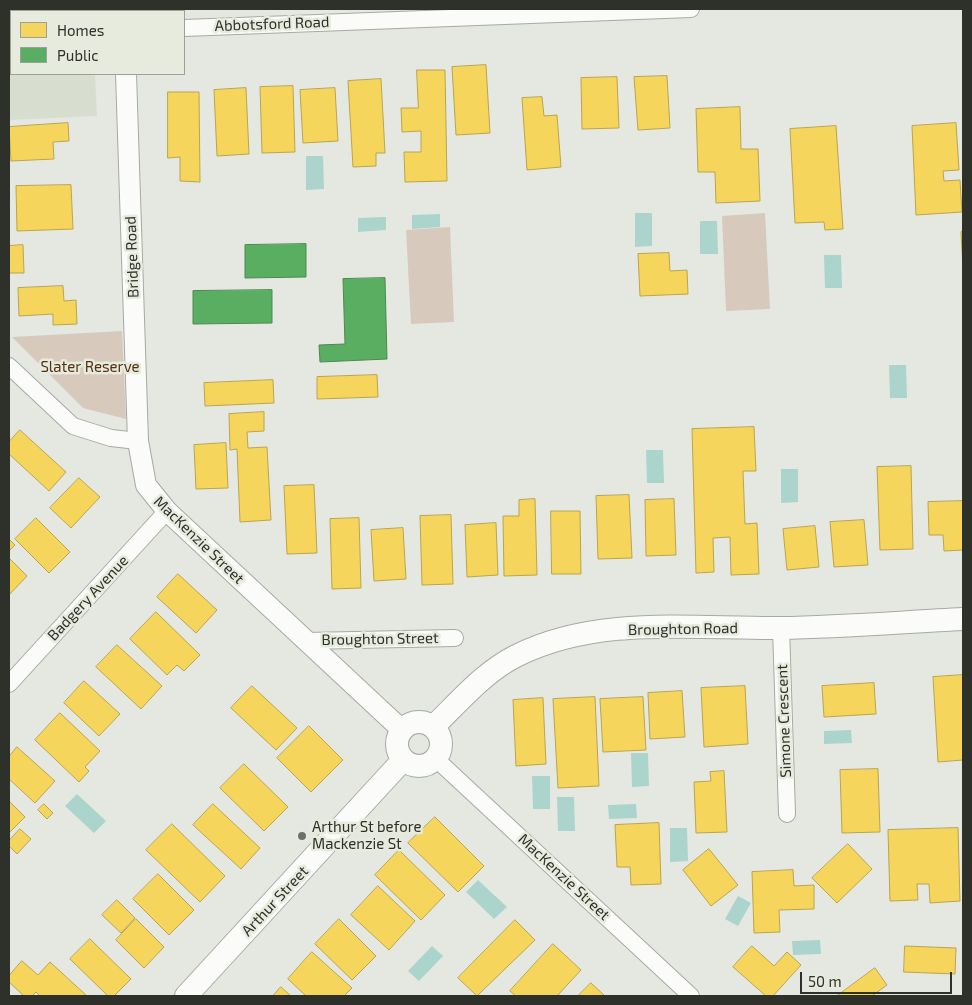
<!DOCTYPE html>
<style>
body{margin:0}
#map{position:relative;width:972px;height:1005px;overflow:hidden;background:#e5e8e1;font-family:"Exo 2",sans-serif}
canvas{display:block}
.frame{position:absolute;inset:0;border:10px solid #2e302a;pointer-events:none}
.legend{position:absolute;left:10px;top:10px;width:175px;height:65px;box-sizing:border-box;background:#e6ebde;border:1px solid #9ca096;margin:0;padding:6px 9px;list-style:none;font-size:15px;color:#2e302a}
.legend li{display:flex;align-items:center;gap:10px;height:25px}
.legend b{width:25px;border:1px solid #9ca096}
.scale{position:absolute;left:800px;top:972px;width:152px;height:22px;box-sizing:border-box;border:2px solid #2e302a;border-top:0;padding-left:6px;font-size:15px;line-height:18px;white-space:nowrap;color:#2e302a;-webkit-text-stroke:4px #e6ebde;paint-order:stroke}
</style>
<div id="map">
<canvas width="972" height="1005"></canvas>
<div class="frame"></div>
<ul class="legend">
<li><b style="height:14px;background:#f6d55c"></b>Homes</li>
<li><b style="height:14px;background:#5aae61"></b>Public</li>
</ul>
<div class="scale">50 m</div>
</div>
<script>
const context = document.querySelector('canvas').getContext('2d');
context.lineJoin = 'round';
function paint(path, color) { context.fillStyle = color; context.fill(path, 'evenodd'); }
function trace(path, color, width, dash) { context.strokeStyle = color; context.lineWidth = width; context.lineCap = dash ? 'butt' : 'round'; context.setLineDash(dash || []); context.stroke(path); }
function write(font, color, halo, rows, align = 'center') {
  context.font = font + ' "Exo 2",sans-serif'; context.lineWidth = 5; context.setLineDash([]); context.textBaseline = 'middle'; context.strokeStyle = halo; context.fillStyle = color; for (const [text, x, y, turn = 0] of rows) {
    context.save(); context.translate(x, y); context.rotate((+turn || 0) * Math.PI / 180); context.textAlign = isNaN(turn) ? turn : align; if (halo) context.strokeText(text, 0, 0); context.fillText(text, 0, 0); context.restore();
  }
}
paint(new Path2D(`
 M9 9H93V11H11V74H95L97 116 9 120Z`), '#d8decf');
paint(new Path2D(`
 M765 213 770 309 726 311 722 216Z
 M450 227 454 322 411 324 406 230Z
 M122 331 126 419 83 408 12 337Z`), '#d7cabd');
paint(new Path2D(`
 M306 156H323L324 189 306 190Z
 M635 213H652V246L635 247Z
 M440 214V227L412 229V215Z
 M386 217V230L358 232V218Z
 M700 221H717L718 254H700Z
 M824 255H841L842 288H825Z
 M889 365H906L907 398H890Z
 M646 450H663L664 483H647Z
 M781 469H798V502L781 503Z
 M851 730 852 743 824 744V731Z
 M631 753H648L649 786 632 787Z
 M532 776H550V809H533Z
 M77 794 106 821 94 833 65 806Z
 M557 797H574L575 831H558Z
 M636 804 637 818 609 819 608 805Z
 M670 828H687L688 861 670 862Z
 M478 880 507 907 494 919 466 892Z
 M738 896 751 903 738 926 725 919Z
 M820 940 821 954 793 955 792 941Z
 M432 946 443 956 419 981 408 971Z`), '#abd4cd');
const homes = new Path2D(`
 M486 65 490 133 456 135 452 67Z
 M417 70H445L447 181 405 182 404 152H421V131L402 132 401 108H418Z
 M667 76 670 128 638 130 634 77Z
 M617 77 619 128 582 129 581 78Z
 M381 79 385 153H376V166L353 167 348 81Z
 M293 86 295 152 262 153 260 87Z
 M246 88 249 154 217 156 214 90Z
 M335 88 338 141 303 143 300 90Z
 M168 92H199L200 182 180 181V157L168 158Z
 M542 97 544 116 557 115 561 167 527 170 522 98Z
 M740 107 741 149H758L760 201 716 203 715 172H698L696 109Z
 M68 123 69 141 53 142 54 159 11 161 9 127Z
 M956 123 959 170 943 171 944 181 960 180 962 212 916 215 912 126Z
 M836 126 843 229 825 230 824 222 795 223 790 129Z
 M71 185 73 229 17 231 16 186Z
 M963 231V269L961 232Z
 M23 245 24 273H9V246Z
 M669 253 670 271 687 270 688 294 640 296 638 254Z
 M63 286 64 301 76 300 77 324 53 325V314L19 316 18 288Z
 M377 375 378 397 317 399V377Z
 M273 380 274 403 205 406 204 383Z
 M264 412V431L247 432 248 448 267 447 271 520 240 522 237 449 230 450 229 414Z
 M754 427 756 471H743L745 524 757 523 759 574 731 575 730 537 713 538 714 572 696 573 692 429Z
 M20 430 66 472 49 491 9 454V442Z
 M226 443 228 488 196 489 194 445Z
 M911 466 913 549 880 550 877 467Z
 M79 478 100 497 71 528 50 508Z
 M314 485 317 553 287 554 284 486Z
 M629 495 632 558 598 559 596 496Z
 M535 499 537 575 504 576 503 516H519V500Z
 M674 499 676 555 646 556 645 500Z
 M963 501V550L944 551 943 535H929L928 502Z
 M551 511H580L581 574H552Z
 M451 515 453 584 422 585 420 516Z
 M36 518 70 552 49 573 15 539Z
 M359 518 361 588 332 589 330 519Z
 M864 520 868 565 834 567 830 522Z
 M496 523 498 575 467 577 465 525Z
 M815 526 819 567 787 570 783 529Z
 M403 528 406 579 374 581 371 530Z
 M9 539 15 545 9 551Z
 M9 558 27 576 9 595Z
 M178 574 217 610 196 633 157 597Z
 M156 612 200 655 184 671 177 665 167 675 130 639Z
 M117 645 162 686 141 709 96 667Z
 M963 675V760L938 762 933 677Z
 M84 681 120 714 99 736 64 703Z
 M874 683 876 714 824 717 822 686Z
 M252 686 297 728 276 750 231 708Z
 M745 686 748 744 704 747 701 688Z
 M682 691 685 737 650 739 648 693Z
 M595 697 599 786 558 788 553 699Z
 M643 697 646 750 603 752 600 699Z
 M543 698 546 764 516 766 513 700Z
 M60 713 100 751 85 767 89 771 79 782 35 740Z
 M309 726 343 760 311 792 277 758Z
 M17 747 55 781 35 803 9 779V757Z
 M244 764 288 807 264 831 220 788Z
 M878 769 880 832 842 833 840 770Z
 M724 771 727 832 696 833 694 782 711 781 710 772Z
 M9 801 25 817 9 833Z
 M44 804 53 813 47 819 38 810Z
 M213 804 260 848 241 869 193 825Z
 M435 817 484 866 458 892 408 843Z
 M659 823 661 884 631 885 630 867H617L615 825Z
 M172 824 225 876 200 902 146 850Z
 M958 828 960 901 930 903 929 884H917L918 900 890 901 888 830Z
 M20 829 31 839 17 854 9 846V841Z
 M848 844 872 869 837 903 812 878Z
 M709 849 738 885 711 906 683 870Z
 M399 850 445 895 421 920 375 875Z
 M793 870 794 886 814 885V909L779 910 780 932 754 933 752 872Z
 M158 874 194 910 169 935 133 899Z
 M378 886 415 921 389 950 351 915Z
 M117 900 135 918 121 933 102 915Z
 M136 919 164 947 144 968 116 940Z
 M339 919 376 956 352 980 315 944Z
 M515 920 535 940 477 996 458 978Z
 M90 939 131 979 114 996H108L70 959Z
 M553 944 581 970 557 996H516L510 991Z
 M752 946 774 966 787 952 801 965 773 996H766L733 967Z
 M905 946 956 948 955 974 904 972Z
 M312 952 352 988 344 996H306L288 979Z
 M22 961 38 975 50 962 87 996H40L36 992 32 996H24L9 982V976Z
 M875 968 887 985 872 996H837Z
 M591 983 605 996H578Z
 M281 987 291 996H273Z`);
paint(homes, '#f6d55c');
trace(homes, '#baa44d', 1);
const public = new Path2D(`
 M306 244V277L245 278V245Z
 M385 278 387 359 320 362 319 345 345 344 343 279Z
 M272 290V323L193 324V291Z`);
paint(public, '#5aae61');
trace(public, '#4d8850', 1);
const minor = new Path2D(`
 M184 28 691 9
 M9 366 73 426 111 438 138 441
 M781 628 787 814
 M305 641 455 638
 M9 684 167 511
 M436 759 691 996`);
const tertiary = new Path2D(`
 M124 9V11
 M126 74 138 441 146 485 167 511 402 730`);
const secondary = new Path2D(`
 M397 744a22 22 0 1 1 44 0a22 22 0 1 1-44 0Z
 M433 727C459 702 484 672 516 656 597 615 694 629 781 628 842 627 903 622 963 619
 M186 996 403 760`);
trace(minor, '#a7a9a3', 18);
trace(tertiary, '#a7a9a3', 22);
trace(secondary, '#a7a9a3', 24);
trace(minor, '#fbfcfa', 16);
trace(tertiary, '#fbfcfa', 20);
trace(secondary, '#fbfcfa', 22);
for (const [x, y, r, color] of [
 [302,836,5,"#6e706a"]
]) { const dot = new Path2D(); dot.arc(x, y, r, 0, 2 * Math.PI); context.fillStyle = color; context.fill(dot); trace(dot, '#e6ebde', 2); }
write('15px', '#2e302a', '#e6ebde', [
 ["Abbotsford Road",272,24,-2],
 ["Bridge Road",132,257,-92],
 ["MacKenzie Street",199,540,44],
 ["Badgery Avenue",88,598,-47],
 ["Broughton Road",683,629,-1],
 ["Broughton Street",380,639,-1],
 ["Simone Crescent",784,721,-92],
 ["MacKenzie Street",564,877,43],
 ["Arthur Street",275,901,-47]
]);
write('15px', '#56310c', '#e6ebde', [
 ["Slater Reserve",90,367]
]);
write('15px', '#2e302a', '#e6ebde', [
 ["Arthur St before",312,827],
 ["Mackenzie St",312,844]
], 'left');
</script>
